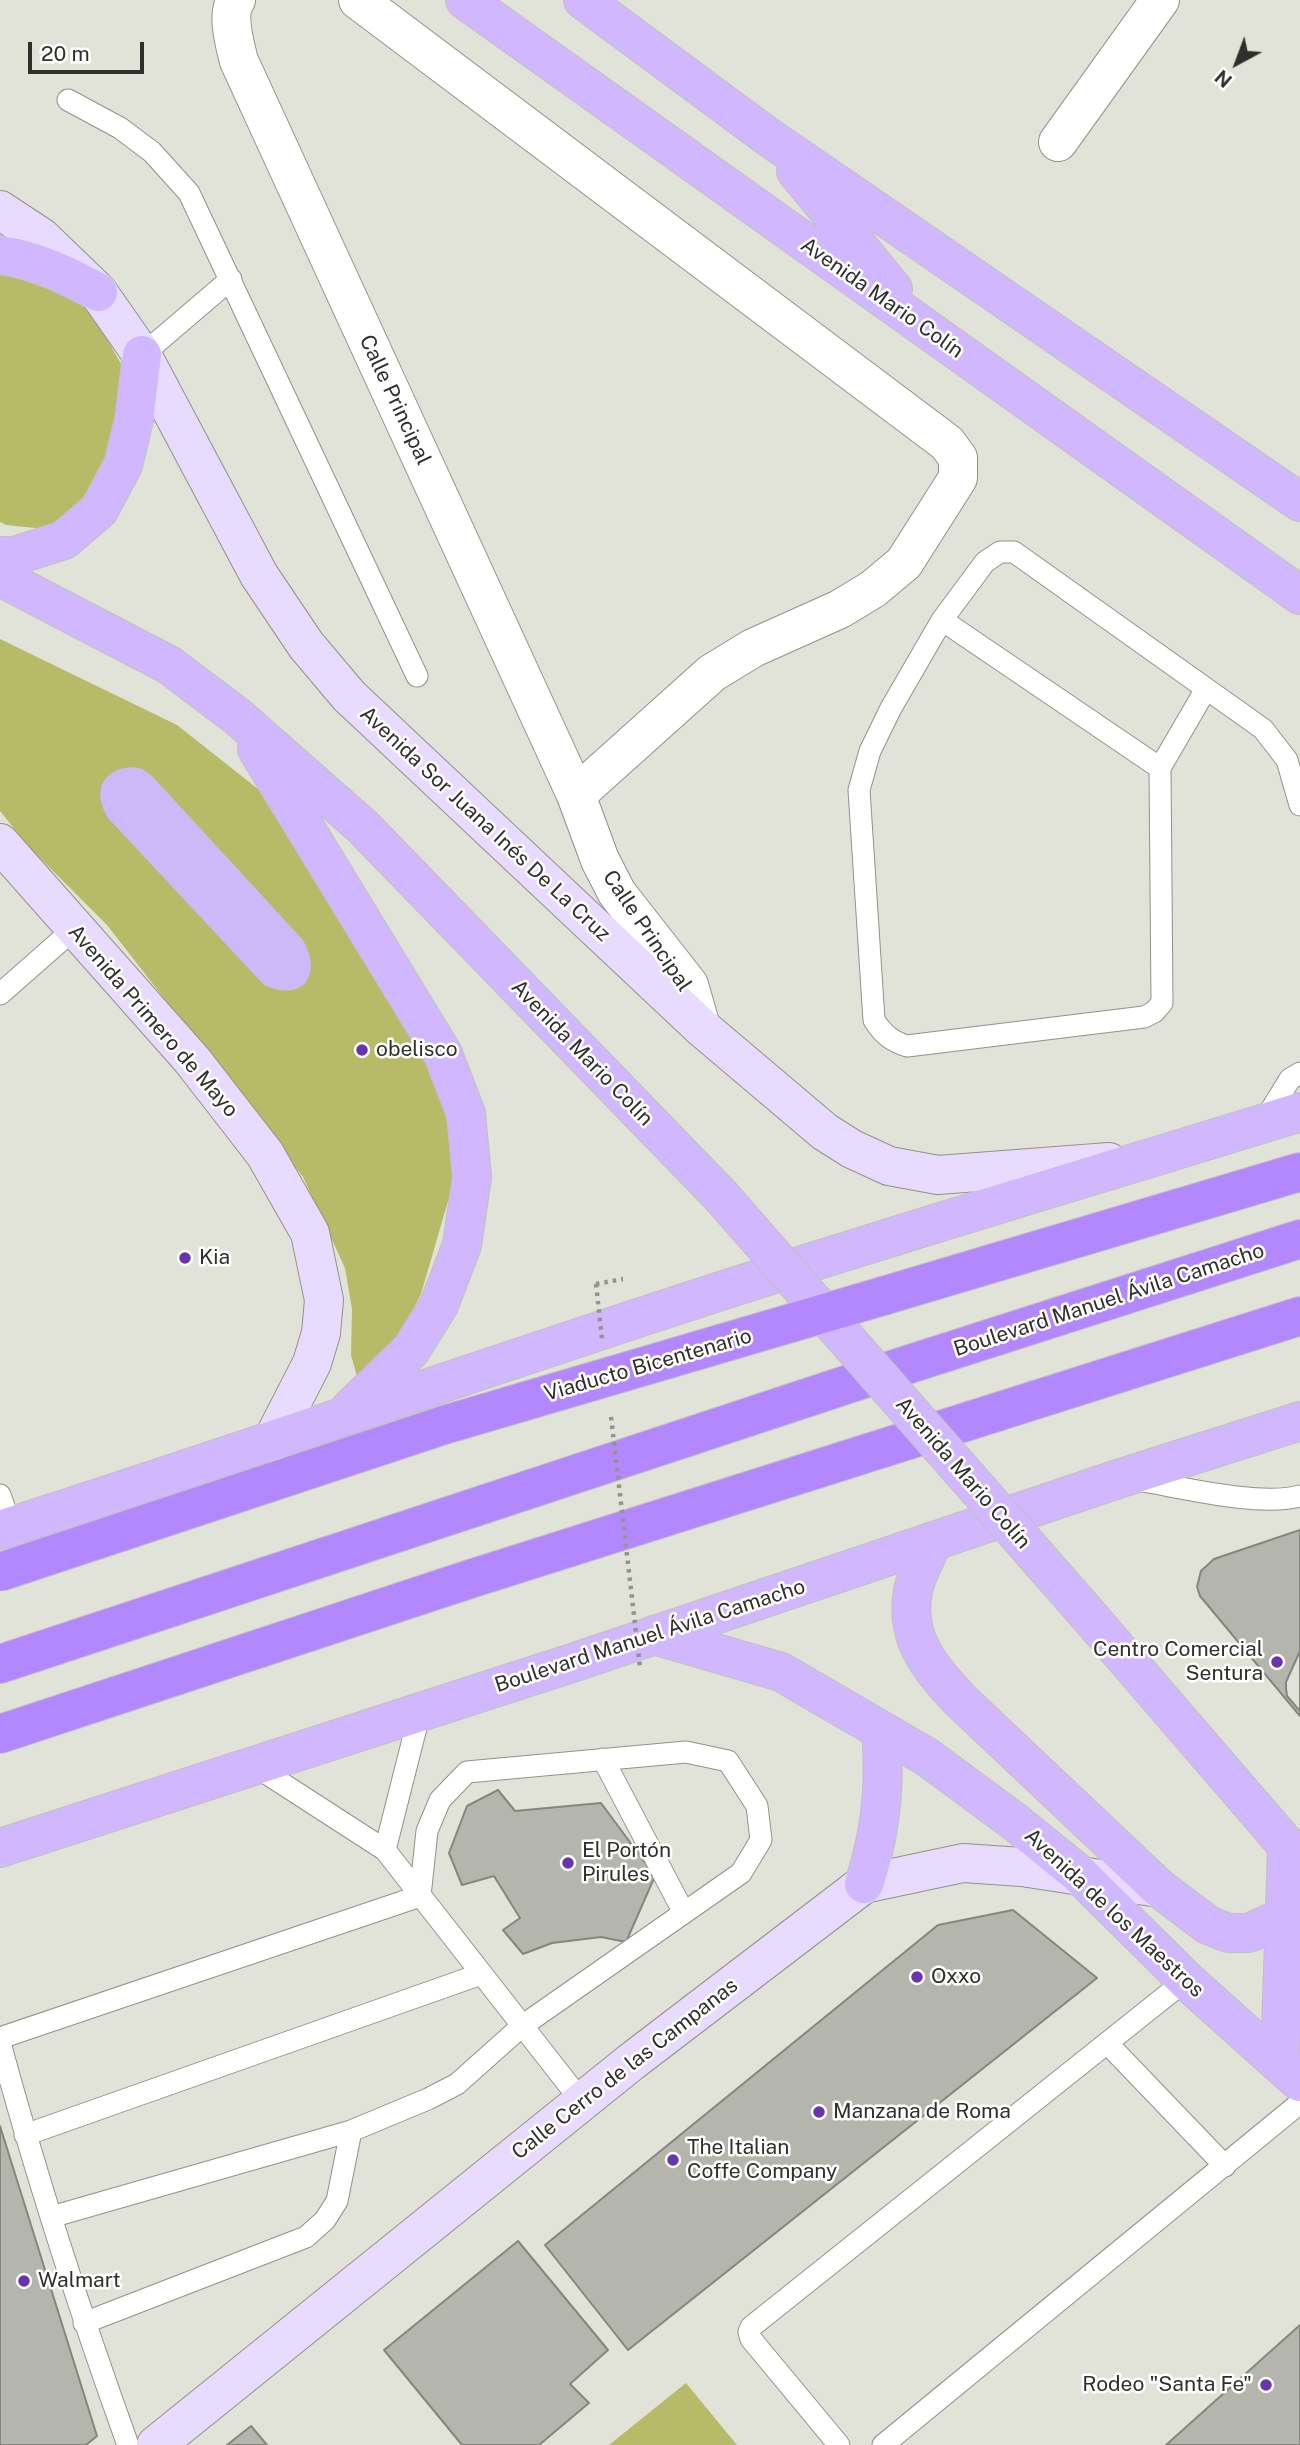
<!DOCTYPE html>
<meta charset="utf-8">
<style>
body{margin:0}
#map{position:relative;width:1300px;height:2445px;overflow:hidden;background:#e1e2d8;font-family:"Public Sans",sans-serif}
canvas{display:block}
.north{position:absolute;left:1202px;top:28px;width:70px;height:70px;-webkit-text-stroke:5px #fff;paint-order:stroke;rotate:221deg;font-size:19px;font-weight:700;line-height:28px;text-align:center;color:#2f2f2b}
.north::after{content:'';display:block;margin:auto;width:24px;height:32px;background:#2f2f2b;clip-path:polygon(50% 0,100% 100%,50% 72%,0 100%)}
.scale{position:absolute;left:28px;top:42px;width:116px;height:32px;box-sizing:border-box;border:4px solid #2f2f2b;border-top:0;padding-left:9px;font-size:21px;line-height:24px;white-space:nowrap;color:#2f2f2b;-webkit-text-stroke:5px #fff;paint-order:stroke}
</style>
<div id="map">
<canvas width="1300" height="2445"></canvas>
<div class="north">N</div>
<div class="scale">20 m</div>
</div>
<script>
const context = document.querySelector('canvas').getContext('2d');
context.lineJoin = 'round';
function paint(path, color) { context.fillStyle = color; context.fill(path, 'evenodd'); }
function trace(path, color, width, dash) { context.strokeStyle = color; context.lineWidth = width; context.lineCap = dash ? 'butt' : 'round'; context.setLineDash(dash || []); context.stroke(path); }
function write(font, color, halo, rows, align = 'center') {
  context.font = font + ' "Public Sans",sans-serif'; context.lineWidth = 5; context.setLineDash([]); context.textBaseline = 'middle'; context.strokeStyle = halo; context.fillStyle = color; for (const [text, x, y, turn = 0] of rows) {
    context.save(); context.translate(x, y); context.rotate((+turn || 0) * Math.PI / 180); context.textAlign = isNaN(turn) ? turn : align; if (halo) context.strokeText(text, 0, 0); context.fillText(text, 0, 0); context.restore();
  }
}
paint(new Path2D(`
 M0 267 69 289 95 318 129 378 104 492 46 529 6 525 0 522Z
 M0 639 177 725 258 789 429 1065 447 1121 453 1184 421 1294 397 1342 360 1387 351 1355 352 1309 345 1268 303 1177 107 925 30 848 0 811Z
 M686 2383 737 2445H609Z`), '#b7bb67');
paint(new Path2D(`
 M133 767 142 769 152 776 303 940C323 975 303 1003 264 985L108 818C92 792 101 769 133 767Z`), '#cdb9f7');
const building = new Path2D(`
 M1300 1530V1716L1200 1596 1197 1587 1201 1571 1214 1559Z
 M1300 1651V1711L1287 1696 1286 1688V1682Z
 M498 1790 515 1811 601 1803 655 1876 626 1942 601 1937 552 1943 523 1954 503 1930 520 1918 494 1876 462 1885 449 1853 467 1806Z
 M1013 1910 1097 1978 628 2350 545 2245 938 1925Z
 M0 2126 97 2436 86 2445H0Z
 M518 2241 608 2350 570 2384 589 2403 539 2445H462L384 2350Z
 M1300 2325V2445H1166Z
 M251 2426 267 2445H227Z`);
paint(building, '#b4b5ac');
trace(building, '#85867d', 2);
const lane = new Path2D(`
 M68 100 120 128 152 152 189 193 417 676
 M142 355 231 279
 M942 620 1160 768
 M1206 689 1160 768 1162 1003 1154 1012 1144 1017 907 1046C891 1041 883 1034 874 1020L859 790 870 751 891 708 942 620 985 562 1000 552H1014L1263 729 1287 760 1300 805
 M0 994 74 929
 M1264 1121 1290 1079 1300 1073
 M1137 1480C1181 1487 1258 1507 1300 1496
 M0 1495 11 1526
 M603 1759 684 1913
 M255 1766 385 1850 582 2102
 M385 1850 420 1712
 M0 2038 420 1896 427 1831 440 1800 467 1772 686 1752 728 1761 757 1806 761 1840 741 1873 522 2026 457 2084 428 2099 351 2131 51 2217
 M0 2043C37 2179 80 2312 128 2445
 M1108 2044 1225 2166
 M25 2135 481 1974
 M84 2323 306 2237 325 2220 337 2201 351 2131
 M839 2445 751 2339 749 2332 751 2327 1186 1980
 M883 2445 1300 2103`);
const street = new Path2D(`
 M236 0C226 15 235 45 239 61L576 795 600 860 617 893 689 985 701 1027
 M358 0 947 443 958 458V478L904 563 873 589 840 609 753 648 712 673 576 795
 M1058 142 1160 0`);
const secondary = new Path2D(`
 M0 210 41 237 98 292 142 355 259 575 306 645 349 696 701 1027 825 1132 852 1149 889 1166 938 1175 1109 1162
 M0 843 192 1060 265 1154 310 1233 324 1300 321 1333 312 1363 271 1443
 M156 2445 631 2062 864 1884 963 1863 1022 1867 1159 1888`);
const primary = new Path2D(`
 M465 0 1300 595
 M583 0 767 136 1300 502
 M796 171 893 289
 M0 255C36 260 66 275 98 292
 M0 556H14L64 540 99 510 123 465 134 420 142 355
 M0 577 169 665 238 717 363 827 720 1195
 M257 749 443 1054 466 1114 472 1177 462 1245 439 1305 411 1350 350 1409
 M0 1530C231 1456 460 1376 690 1301 892 1235 1097 1175 1300 1112
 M933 1541C927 1557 916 1574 913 1591 904 1638 930 1668 960 1700L1159 1888 1208 1925 1228 1933H1249L1284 1917
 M1089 1616 1300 1861
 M654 1635 781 1672 927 1757 1015 1822 1079 1874 1186 1980 1300 2082
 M0 1848 569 1664 1121 1478 1300 1421
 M864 1884C881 1833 886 1784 881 1731
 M1280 2062 1287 1847`);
const highway = new Path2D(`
 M883 1296 1300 1172
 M0 1664 888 1371 1300 1239
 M0 1734 467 1580 1300 1316`);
trace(lane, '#919289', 23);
trace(street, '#919289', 40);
trace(secondary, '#919289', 40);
trace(primary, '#c1c1bf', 40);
trace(highway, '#c1c1bf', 40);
trace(new Path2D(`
 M596 1284 623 1279`), '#93948c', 4.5, [3.5, 5]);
trace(lane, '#fff', 21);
trace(street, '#fff', 38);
trace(secondary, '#e8dbfe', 38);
trace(primary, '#d1b7fe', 38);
trace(highway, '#b387fd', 38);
const primaryBridge = new Path2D(`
 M720 1195 1089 1616`);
const highwayBridge = new Path2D(`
 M0 1572 444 1425 883 1296`);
trace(primaryBridge, '#c1c1bf', 40, []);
trace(highwayBridge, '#c1c1bf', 40, []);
trace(new Path2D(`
 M596 1284 602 1339
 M611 1417 640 1667`), '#93948c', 4.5, [3.5, 5]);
trace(primaryBridge, '#d1b7fe', 38);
trace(highwayBridge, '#b387fd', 38);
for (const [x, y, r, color] of [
 [362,1050,7,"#6935ac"],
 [185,1258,7,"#6935ac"],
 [1277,1662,7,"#6935ac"],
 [568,1863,7,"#6935ac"],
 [917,1977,7,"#6935ac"],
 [819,2112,7,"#6935ac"],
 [673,2160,7,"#6935ac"],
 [24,2281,7,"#6935ac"],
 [1266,2385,7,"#6935ac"]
]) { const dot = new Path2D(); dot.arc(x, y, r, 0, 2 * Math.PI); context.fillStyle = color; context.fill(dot); trace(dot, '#fff', 2.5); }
write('21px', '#2f2f2b', '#fff', [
 ["Avenida Mario Colín",882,298,35],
 ["Calle Principal",395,400,65],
 ["Avenida Sor Juana Inés De La Cruz",485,824,43],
 ["Calle Principal",647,931,56],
 ["Avenida Primero de Mayo",153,1021,49],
 ["Avenida Mario Colín",582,1053,46],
 ["Boulevard Manuel Ávila Camacho",1109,1300,-18],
 ["Viaducto Bicentenario",648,1365,-16],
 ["Avenida Mario Colín",963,1473,49],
 ["Boulevard Manuel Ávila Camacho",650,1636,-18],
 ["Avenida de los Maestros",1114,1913,43],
 ["Calle Cerro de las Campanas",625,2069,-38]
]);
write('21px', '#2f2f2b', '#fff', [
 ["obelisco",376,1050],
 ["Kia",199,1258],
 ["Centro Comercial",1263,1650,"right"],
 ["Sentura",1263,1674,"right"],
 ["El Portón",582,1851],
 ["Pirules",582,1875],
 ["Oxxo",931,1977],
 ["Manzana de Roma",833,2112],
 ["The Italian",687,2148],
 ["Coffe Company",687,2172],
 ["Walmart",38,2281],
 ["Rodeo \"Santa Fe\"",1252,2385,"right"]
], 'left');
</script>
